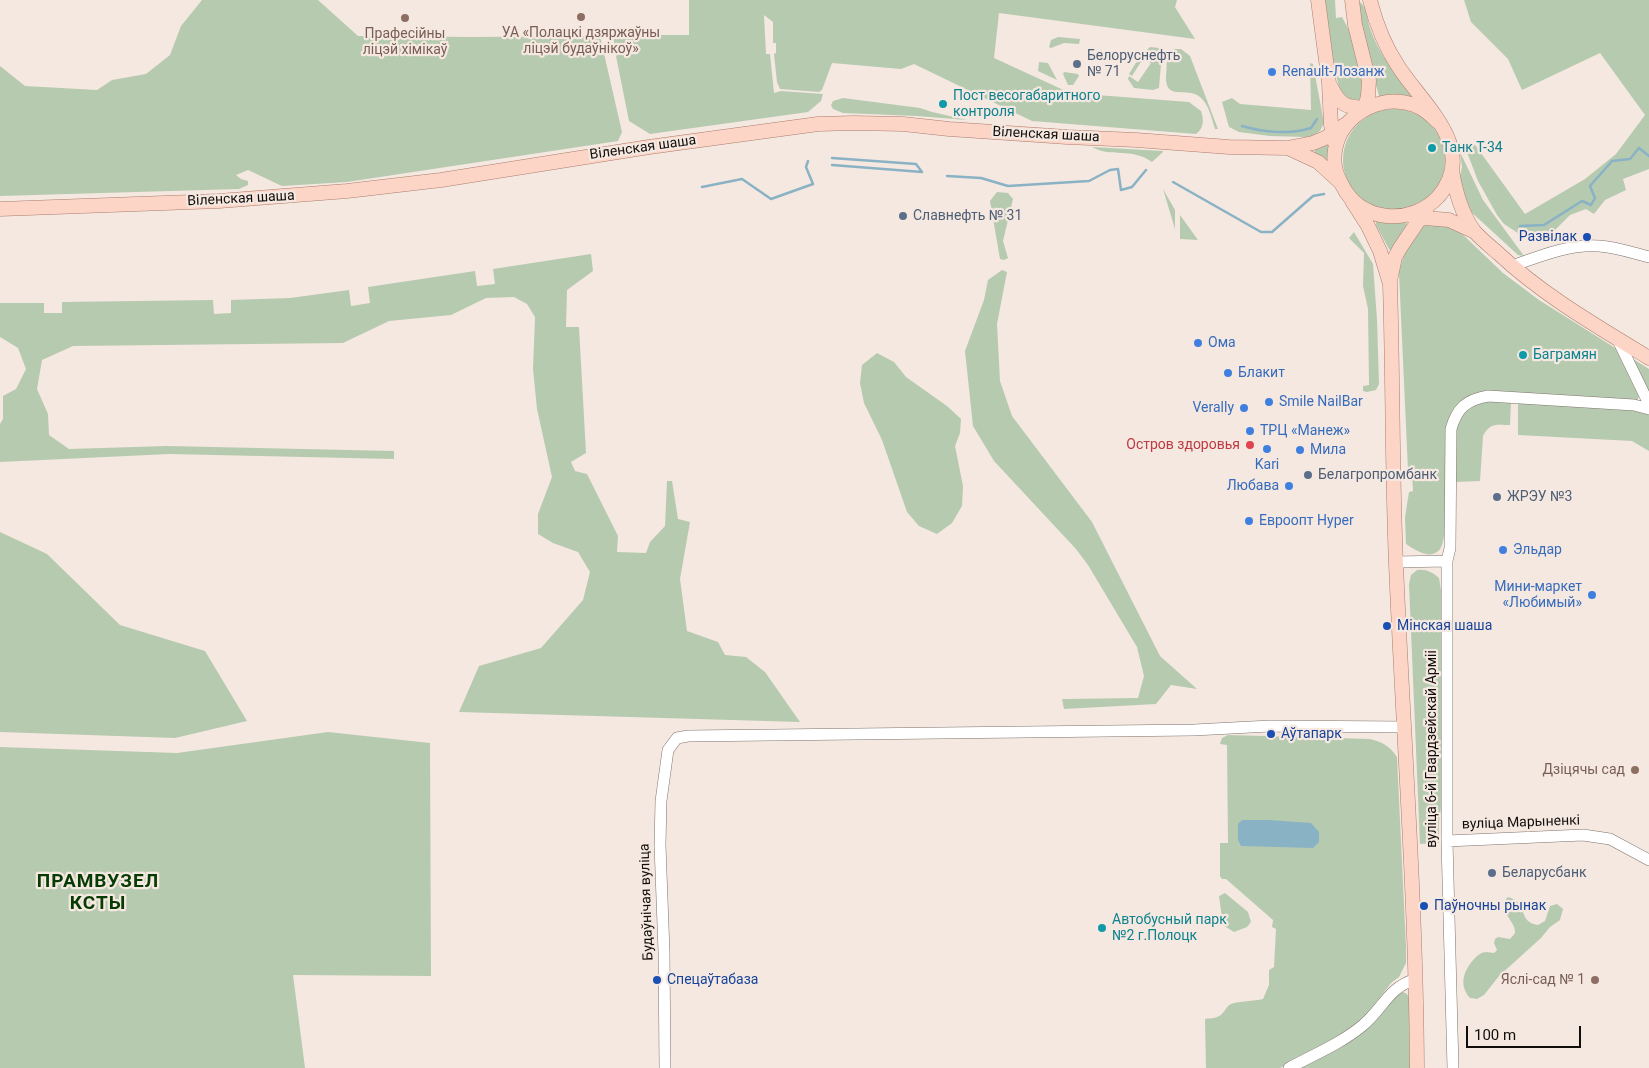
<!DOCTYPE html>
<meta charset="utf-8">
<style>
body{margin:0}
#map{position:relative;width:1649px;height:1068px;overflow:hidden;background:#f5e8e0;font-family:Roboto,sans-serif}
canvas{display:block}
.scale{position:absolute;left:1466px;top:1026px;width:115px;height:22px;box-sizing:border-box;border:2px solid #110d0b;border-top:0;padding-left:6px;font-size:15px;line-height:18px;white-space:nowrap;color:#110d0b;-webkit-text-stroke:4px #f5e8e0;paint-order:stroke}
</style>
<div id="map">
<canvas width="1649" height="1068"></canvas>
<div class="scale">100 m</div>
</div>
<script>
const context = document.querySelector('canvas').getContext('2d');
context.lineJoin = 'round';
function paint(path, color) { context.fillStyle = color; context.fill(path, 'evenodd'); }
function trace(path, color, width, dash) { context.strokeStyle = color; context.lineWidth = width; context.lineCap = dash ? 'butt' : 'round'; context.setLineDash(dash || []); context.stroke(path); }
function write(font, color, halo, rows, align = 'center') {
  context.font = font + ' Roboto,sans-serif'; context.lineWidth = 4.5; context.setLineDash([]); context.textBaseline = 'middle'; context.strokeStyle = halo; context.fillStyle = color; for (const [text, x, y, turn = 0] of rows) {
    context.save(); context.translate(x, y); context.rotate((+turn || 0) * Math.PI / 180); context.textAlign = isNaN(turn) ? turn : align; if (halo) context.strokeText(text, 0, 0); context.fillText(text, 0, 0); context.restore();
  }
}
paint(new Path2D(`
 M202 0H318L358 36 471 37 600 36 622 132 618 141 347 182 282 186 248 170 236 175 241 179 248 181V185L239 189 0 196V66L25 86 97 90 112 80 146 74 170 55 181 26Z
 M689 0H1177L1175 7 1195 39 999 13 994 58 1070 93 1189 102 1201 111C1204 120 1204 128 1196 134L1032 121 914 64 901 69 832 63 822 90 819 92 780 89 777 82 774 54 776 53V43H773V22L764 15 766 54H770L774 93 781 91 823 94 821 101 808 112 650 134 629 121 616 56 613 35H689Z
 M1323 0H1335L1336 18 1342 17C1355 40 1370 76 1359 101L1347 102 1339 88 1327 33Z
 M1358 0C1369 9 1366 16 1370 28 1378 54 1397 74 1411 96H1379L1359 22Z
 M1464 0H1649V169L1623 179 1626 190 1605 200 1594 214 1586 209 1570 215 1549 236 1537 241 1527 239 1504 224 1497 215 1478 181 1465 147 1473 142 1525 214 1585 179 1616 154 1645 115 1600 53 1522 90 1508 59 1471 22Z
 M1058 37 1080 39 1079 44 1064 43 1051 48 1049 47 1051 40Z
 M1150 47 1159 48 1162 52 1159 88 1153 90 1134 88 1128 79 1129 76 1138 82 1151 63 1147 61 1148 59 1144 57 1132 76 1129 74 1140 56Z
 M1175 49H1181L1190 56 1218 129H1215C1212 120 1209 104 1200 97 1187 86 1165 102 1166 76 1167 68 1166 59 1169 52Z
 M1039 62 1048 63 1057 80 1038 71Z
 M1310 63 1313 64 1324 123 1320 131 1313 136 1306 137 1270 136 1239 132 1229 127 1222 102 1232 98 1240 104 1311 110Z
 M1064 72 1078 74 1079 76 1073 85H1068L1063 74Z
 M843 98 920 108 932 112 967 120 917 116 843 113 833 109 831 105 833 101Z
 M1343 160a51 51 0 1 1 102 0a51 51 0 1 1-102 0Z
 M1327 144 1329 146 1327 163 1315 153 1314 148Z
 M1092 147 1163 151V152L1152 162C1131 147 1112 158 1092 147Z
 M1460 152 1483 200 1524 256 1518 255 1469 210 1459 181 1462 167Z
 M1163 189 1175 210V229Z
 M997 192 1008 193 1013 199 1003 241 1008 258 1004 260 1000 259 990 201Z
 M1180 215 1198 240 1180 239Z
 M1376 221 1404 222 1407 224 1392 252 1389 249 1376 225Z
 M1439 223 1458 230 1503 273 1539 300 1620 351 1640 394 1637 401 1633 402 1501 391C1479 392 1473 391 1457 407L1444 536C1443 541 1442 549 1437 552 1427 559 1414 549 1406 544L1405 517 1409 492 1413 491 1412 475 1408 470 1399 273C1401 261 1411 237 1420 229 1424 224 1433 224 1439 223Z
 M1354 232 1373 264 1377 320 1379 384 1376 390 1367 392 1363 391V386L1369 385 1368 309 1363 286 1364 253 1349 238Z
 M591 254 593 271 567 290 566 327H579L586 453 571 462 575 471 587 474 618 536 617 552 646 553 650 542 665 526 667 481H672L678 519 690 522 680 579 687 631 718 642 725 655 746 657 765 672 800 722 459 712 479 666 541 648 583 600 590 572 578 552 553 543 538 534V514L552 477 537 409 533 369 535 317 527 304 514 297 486 298 451 315 389 321 343 343 73 346 42 360 37 389 48 414 49 435 69 449 167 446 394 451V459L169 454 0 462V424L3 419V396L16 389 26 369 18 348 0 337V303H44V313H62V302L213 300 214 314 231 313V300L290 298 349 290 351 306 370 303 368 287 475 271 477 286 495 284 493 269Z
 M1002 270 1007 272 997 324 1000 381 1012 416 1092 522 1160 656 1197 689 1171 685 1156 704 1064 709 1062 699 1138 698 1144 676 1137 647 1088 565 1076 549 994 461 973 426 965 351 984 300 988 280Z
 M877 353 894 362 906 377 947 406 961 419 960 433 955 446 963 486 962 506 952 523 937 534 919 526 907 512 882 440 864 403 860 383 862 365Z
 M1633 359 1649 369V393Z
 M1478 401H1511L1510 425C1497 425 1490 422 1483 436L1480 481 1454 482V429L1464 411Z
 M1518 402 1638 409 1649 413V451L1632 441 1518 435Z
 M0 532 47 554 120 625 205 651 247 721 175 738 0 732Z
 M1417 570C1427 569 1432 572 1439 578L1443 603V794L1439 822V843L1420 844 1409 584 1411 575Z
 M328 732 430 743 431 976 293 975 305 1068H0V747L177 753Z
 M1228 735 1370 739C1382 742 1390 746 1397 757L1406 947V963L1399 977 1391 983 1361 1022 1342 1035 1280 1068H1206L1205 1019C1208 1018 1213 1019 1217 1017 1224 1015 1225 1007 1231 1004 1239 1001 1254 1001 1263 999L1269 985V970L1274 967 1276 929 1272 927 1273 920 1226 879H1222L1220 876V843H1228L1227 745 1220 744 1222 738Z
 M1225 893 1248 912 1251 922 1247 927 1234 932 1223 925 1219 896Z
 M1508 897C1529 903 1517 922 1538 925L1545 921 1550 906 1557 904 1563 909 1560 920 1550 927 1541 938 1499 976 1484 995 1477 999 1470 998C1458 984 1464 970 1475 958 1478 955 1482 952 1486 952 1489 952 1491 953 1494 953L1497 950 1494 943 1495 939 1498 937 1510 939 1515 933C1516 923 1503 915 1503 902Z
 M1403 992 1407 994 1409 998 1410 1068H1298L1400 993Z`), '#b6cab0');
paint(new Path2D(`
 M1242 820H1269L1311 823 1319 832V842L1313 848 1241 846 1238 840V824Z`), '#8ab2c5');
trace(new Path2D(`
 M1242 126C1263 132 1290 135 1311 128L1317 119
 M832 158 916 164 922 172
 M832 165 922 172
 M947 176 981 178 1008 186 1089 181 1110 170 1118 169 1121 190 1132 187 1146 170
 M1173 182 1261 232H1272L1313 196 1324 194
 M702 187 742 179 771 199 813 184 806 167 808 161
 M1520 226 1544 225 1582 201 1591 205 1595 198 1590 186 1612 161 1630 159 1639 148 1649 156`), '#8ab2c5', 2.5);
const minor = new Path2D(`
 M1512 266C1540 256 1569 244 1599 246 1616 247 1633 253 1649 257
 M1617 338 1649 404
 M1396 562 1447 561
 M1447 841 1583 835 1610 839 1649 860
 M665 1068 664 952 660 845 661 801 668 750 677 738 688 736 1194 730 1270 726 1405 727
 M1289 1068C1313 1055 1340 1044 1362 1026 1384 1008 1387 988 1416 979
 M1453 1068 1447 841V561L1450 548 1451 429C1457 408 1466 400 1488 396L1634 405 1649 409`);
const major = new Path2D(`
 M1318 0 1329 83 1331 125 1334 141
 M1352 0 1355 25 1369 81 1368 96 1365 108
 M1370 0C1376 24 1384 45 1398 66 1422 104 1480 149 1438 197 1425 211 1405 218 1387 216 1369 214 1356 207 1346 192 1342 185 1338 179 1336 171 1325 127 1372 90 1414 105 1423 108 1431 115 1438 122
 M1331 87C1340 105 1345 107 1365 108
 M1288 148 1318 162 1340 182
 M1452 171C1456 193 1461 212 1474 231 1481 239 1491 247 1499 254 1544 296 1597 326 1649 358
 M1352 201 1368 226 1380 251 1390 284C1393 377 1392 471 1396 564 1403 732 1416 900 1417 1068
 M0 209 219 201 347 191 441 180 649 147 818 124 854 123 903 124 949 129 1067 137 1136 140 1229 147 1287 148 1313 143 1325 138 1346 124
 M1413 217 1449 220 1475 232
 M1390 281 1395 257 1400 248 1427 208`);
trace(minor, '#7e736c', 12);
trace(major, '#a97d6d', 15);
trace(minor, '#fff', 11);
trace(major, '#fdd5c7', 14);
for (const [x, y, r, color] of [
 [581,17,5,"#8d6e63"],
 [405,18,5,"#8d6e63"],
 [1077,64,5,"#5c6f8a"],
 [1272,72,5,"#3f7fe0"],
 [943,104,5,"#0f9aa8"],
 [1432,148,5,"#0f9aa8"],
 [903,216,5,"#5c6f8a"],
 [1587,237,5,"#1a4fb4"],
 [1198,343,5,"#3f7fe0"],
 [1523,355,5,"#0f9aa8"],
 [1228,373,5,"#3f7fe0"],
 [1269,402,5,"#3f7fe0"],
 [1244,408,5,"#3f7fe0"],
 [1250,431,5,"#3f7fe0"],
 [1250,445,5,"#e0444e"],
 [1267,449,5,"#3f7fe0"],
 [1300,450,5,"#3f7fe0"],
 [1308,475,5,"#5c6f8a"],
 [1289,486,5,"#3f7fe0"],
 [1497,497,5,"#5c6f8a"],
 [1249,521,5,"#3f7fe0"],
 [1503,550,5,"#3f7fe0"],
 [1592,595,5,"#3f7fe0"],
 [1387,626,5,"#1a4fb4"],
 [1271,734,5,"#1a4fb4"],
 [1635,770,5,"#8d6e63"],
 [1492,873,5,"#5c6f8a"],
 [1424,906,5,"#1a4fb4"],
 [1102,928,5,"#0f9aa8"],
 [657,980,5,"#1a4fb4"],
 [1595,980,5,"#8d6e63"]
]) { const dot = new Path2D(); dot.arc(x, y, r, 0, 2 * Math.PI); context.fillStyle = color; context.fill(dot); trace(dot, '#f5e8e0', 2); }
write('14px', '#785e54', '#f5e8e0', [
 ["УА «Полацкі дзяржаўны",581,33],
 ["ліцэй будаўнікоў»",581,49],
 ["Прафесійны",405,34],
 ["ліцэй хімікаў",405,50],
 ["Дзіцячы сад",1625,770,"right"],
 ["Яслі-сад № 1",1585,980,"right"]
]);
write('14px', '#4e5e75', '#f5e8e0', [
 ["Белоруснефть",1087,56],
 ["№ 71",1087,72],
 ["Славнефть № 31",913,216],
 ["Белагропромбанк",1318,475],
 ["ЖРЭУ №3",1507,497],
 ["Беларусбанк",1502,873]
], 'left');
write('14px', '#366cbe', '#f5e8e0', [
 ["Renault-Лозанж",1282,72],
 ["Ома",1208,343],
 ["Блакит",1238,373],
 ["Smile NailBar",1279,402],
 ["Verally",1234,408,"right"],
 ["ТРЦ «Манеж»",1260,431],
 ["Мила",1310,450],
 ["Kari",1267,465,"center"],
 ["Любава",1279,486,"right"],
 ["Евроопт Hyper",1259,521],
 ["Эльдар",1513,550],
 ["Мини-маркет",1582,587,"right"],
 ["«Любимый»",1582,603,"right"]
], 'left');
write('14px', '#0d838f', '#f5e8e0', [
 ["Пост весогабаритного",953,96],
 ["контроля",953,112],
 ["Танк Т-34",1442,148],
 ["Баграмян",1533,355],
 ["Автобусный парк",1112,920],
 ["№2 г.Полоцк",1112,936]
], 'left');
write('14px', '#110d0b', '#f5e8e0', [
 ["Віленская шаша",1046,135,3],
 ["Віленская шаша",643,148,-8],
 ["Віленская шаша",241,199,-3],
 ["вуліца 6-й Гвардзейскай Арміі",1432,749,-90],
 ["вуліца Марыненкі",1521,823,-2],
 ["Будаўнічая вуліца",647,902,-92]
]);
write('14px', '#164399', '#f5e8e0', [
 ["Развілак",1577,237,"right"],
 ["Мінская шаша",1397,626],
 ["Аўтапарк",1281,734],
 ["Паўночны рынак",1434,906],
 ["Спецаўтабаза",667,980]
], 'left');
write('14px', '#be3a42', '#f5e8e0', [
 ["Остров здоровья",1240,445]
], 'right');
context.letterSpacing = '1px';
write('bold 19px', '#063c03', '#f5e8e0', [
 ["ПРАМВУЗЕЛ",98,882],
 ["КСТЫ",98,904]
]);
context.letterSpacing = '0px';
</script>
